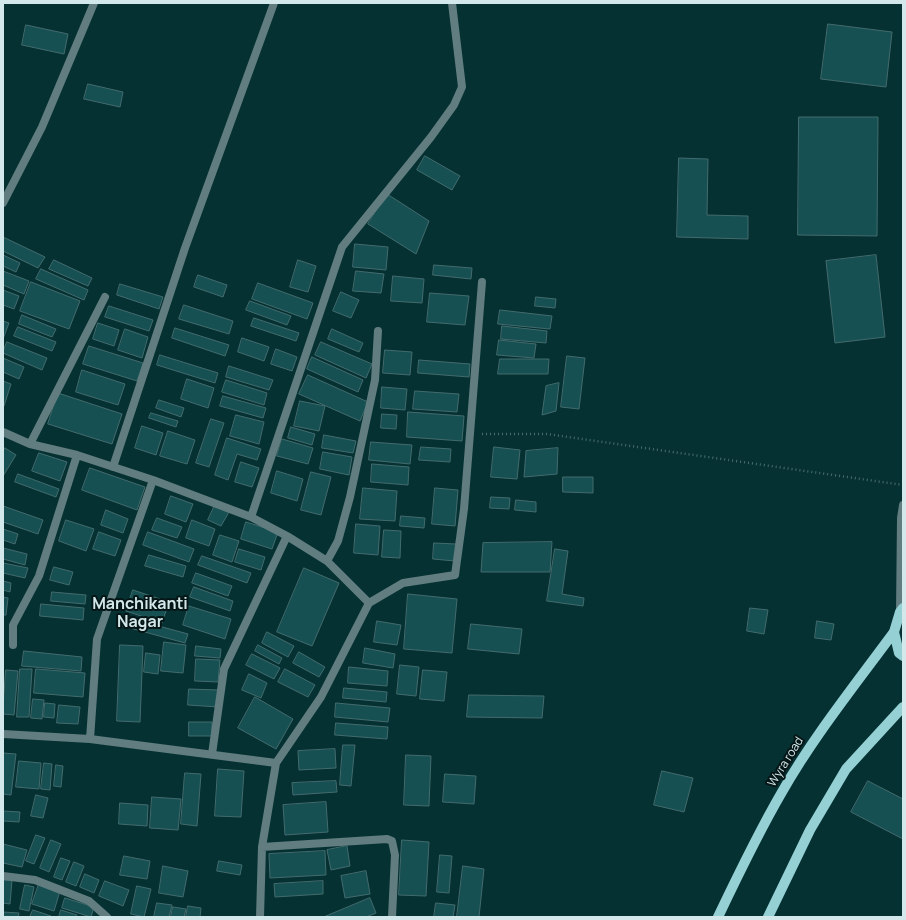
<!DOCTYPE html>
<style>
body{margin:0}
#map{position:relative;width:906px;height:920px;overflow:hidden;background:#063133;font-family:Manrope,sans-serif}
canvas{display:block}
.frame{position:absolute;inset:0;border:4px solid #d3e8ea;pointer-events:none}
</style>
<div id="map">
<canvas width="906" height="920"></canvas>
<div class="frame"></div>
</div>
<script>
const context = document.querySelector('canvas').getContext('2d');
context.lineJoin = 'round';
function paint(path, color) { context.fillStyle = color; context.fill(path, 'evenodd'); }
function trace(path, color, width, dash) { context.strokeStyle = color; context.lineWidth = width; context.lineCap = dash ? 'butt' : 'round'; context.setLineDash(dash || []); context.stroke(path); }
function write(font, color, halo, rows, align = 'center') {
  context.font = font + ' Manrope,sans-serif'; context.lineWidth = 4; context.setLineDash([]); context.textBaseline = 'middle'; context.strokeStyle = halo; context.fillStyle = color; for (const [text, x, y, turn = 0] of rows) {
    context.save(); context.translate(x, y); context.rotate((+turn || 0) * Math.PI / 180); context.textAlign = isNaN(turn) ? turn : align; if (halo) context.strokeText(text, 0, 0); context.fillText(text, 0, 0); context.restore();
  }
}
const building = new Path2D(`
 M828 24 892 32 886 87 821 79Z
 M26 25 68 34 64 54 22 45Z
 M88 84 123 92 120 107 84 99Z
 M799 117H878L877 236 798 235Z
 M425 156 460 176 452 190 417 170Z
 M679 158 708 159 707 215 748 216V239L677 237Z
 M387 194 429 221 416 254 368 224Z
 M3 237 45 257 38 268 3 251Z
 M355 244 388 247 386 270 353 267Z
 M3 255 20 263 16 272 3 266Z
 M876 255 885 337 835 343 826 261Z
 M54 260 92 278 88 286 49 269Z
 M298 260 316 266 308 292 290 287Z
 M434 265 472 268 471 279 433 275Z
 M41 269 88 290 84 300 36 279Z
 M3 271 29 281 24 294 3 285Z
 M356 271 384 274 381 293 353 291Z
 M198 275 227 285 223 297 194 287Z
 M393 276 424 279 422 303 391 301Z
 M31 282 80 301 69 329 20 311Z
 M258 283 313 303 307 319 252 299Z
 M120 284 163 297 159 309 117 295Z
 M3 290 19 296 14 309 3 305Z
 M341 292 359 300 351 318 333 311Z
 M430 293 469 296 465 325 427 322Z
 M536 297 556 299 555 308 535 306Z
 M250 301 291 316 287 325 246 310Z
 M184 305 233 321 229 334 179 319Z
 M109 306 153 320 149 331 105 317Z
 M500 310 552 316 550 329 498 324Z
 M22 315 56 329 52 337 19 324Z
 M254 318 299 333 296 341 251 326Z
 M3 321 9 323 3 339Z
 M98 323 119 330 114 346 93 339Z
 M502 326 547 331 546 343 501 339Z
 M18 327 56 342 52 351 14 336Z
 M175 328 229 345 225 356 172 338Z
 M125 329 148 337 142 358 118 350Z
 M332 329 363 343 359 352 328 339Z
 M242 338 269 347 264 361 238 352Z
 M499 340 536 344 534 358 497 355Z
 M7 342 47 358 42 370 3 353Z
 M321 342 372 364 366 378 315 355Z
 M89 346 143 363 137 381 83 364Z
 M276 349 297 357 292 371 271 364Z
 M385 350 412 352 410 375 383 373Z
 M160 355 218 373 215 383 157 365Z
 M567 356 585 358 579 409 561 407Z
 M312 357 363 380 358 392 307 369Z
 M3 358 24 367 19 379 3 372Z
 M500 359H549L548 374H498Z
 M419 360 470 364 469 377 418 373Z
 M229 366 273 380 269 390 226 377Z
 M82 370 125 384 118 405 76 392Z
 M308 375 368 402 360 421 299 394Z
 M187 379 214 388 208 408 181 399Z
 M226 380 267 393 264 405 222 392Z
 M3 381 11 384 4 406H3Z
 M559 383 556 411 542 415 546 386Z
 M382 387 407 389 405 410 381 408Z
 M415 391 459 394 457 412 413 409Z
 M58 393 122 414 112 444 48 424Z
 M223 396 266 408 263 418 220 406Z
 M159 400 184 408 181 417 156 408Z
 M300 401 325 406 319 431 294 426Z
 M408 412 464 416 462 441 407 437Z
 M151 413 178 421 176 427 149 418Z
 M382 414 397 415 396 429 381 428Z
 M236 415 264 422 259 444 230 436Z
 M211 419 224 423 209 467 196 463Z
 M142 426 163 433 156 455 135 448Z
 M291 427 315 434 312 445 288 438Z
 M168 431 195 440 187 464 160 456Z
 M324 435 356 441 353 453 322 448Z
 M227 438 261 449 257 460 237 454 228 480 215 475Z
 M282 439 313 448 308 464 277 456Z
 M371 442 412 445 410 464 369 460Z
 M421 447 451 449 450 462 419 460Z
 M494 447 520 450 517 479 491 477Z
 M5 448 16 455 3 476V452Z
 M558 448 557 474 524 477 526 451Z
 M323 452 352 457 349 475 320 469Z
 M39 453 67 462 60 481 32 471Z
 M241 462 259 468 252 487 235 482Z
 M372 464 409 467 408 485 371 482Z
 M90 468 145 487 137 510 82 490Z
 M277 471 303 479 297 501 271 493Z
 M311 472 331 477 321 515 301 510Z
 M18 474 59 489 56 497 15 482Z
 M563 477H593V493L563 492Z
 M363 488 397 491 395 521 360 519Z
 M435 488 458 490 455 526 432 524Z
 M171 496 193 504 186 522 165 514Z
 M491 497 510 498 509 509 490 508Z
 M516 500 536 502V512L515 510Z
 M215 505 229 512 221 526 208 520Z
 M3 506 43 520 38 534 3 522Z
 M106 510 128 519 123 533 101 525Z
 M401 516 425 518 424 528 400 526Z
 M157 518 182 527 177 538 152 530Z
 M66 520 94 529 86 551 59 541Z
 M192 520 215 529 209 546 186 538Z
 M246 522 278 532 272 549 241 539Z
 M356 524 380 526 378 555 354 553Z
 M3 529 18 534 15 544 3 540Z
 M384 530 401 531 400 558 382 557Z
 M99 532 121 540 115 556 93 549Z
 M148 532 194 549 189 562 143 545Z
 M220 535 239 541 232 562 213 555Z
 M552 542 550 572H481L483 543Z
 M434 543 456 544 455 561 433 559Z
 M3 548 27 554 25 565 3 559Z
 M239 549 265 557 261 570 235 562Z
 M555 549 568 551 562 594 584 598 583 606 547 601Z
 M149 555 186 566 183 577 145 566Z
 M202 556 251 573 247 583 198 565Z
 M3 563 28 568 25 578 3 573Z
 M54 567 73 572 69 585 50 580Z
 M304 568 339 583 312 646 277 632Z
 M196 573 232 586 228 596 192 583Z
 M3 581 11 583 10 592 3 590Z
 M194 587 233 601 230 611 190 597Z
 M133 590 169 602 162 623 126 611Z
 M52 592 86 595 85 604 51 601Z
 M408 594 457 599 452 653 404 649Z
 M3 597 8 598 6 615H3Z
 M41 604 84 608 83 620 40 616Z
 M189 606 231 619 225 639 183 625Z
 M750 608 768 610 764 634 747 631Z
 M122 616 188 634 185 643 119 625Z
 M377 621 401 625 397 645 374 642Z
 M817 621 834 624 831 640 815 638Z
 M471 624 522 629 519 654 468 649Z
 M267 632 294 646 288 657 262 643Z
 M164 642 186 645 183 673 161 671Z
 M120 645 143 646 140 722 117 721Z
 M258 645 282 658 279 664 255 651Z
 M196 646 221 649 220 658 195 656Z
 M365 648 395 654 393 668 363 663Z
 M24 651 82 657 81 671 22 666Z
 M299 652 325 667 319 677 293 663Z
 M146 653 160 655 158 674 144 672Z
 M252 654 280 668 274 679 246 665Z
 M196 659 220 660 218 682 195 681Z
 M400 665 419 667 416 696 397 694Z
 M349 667 388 671 387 686 348 683Z
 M20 669H32L29 717H17Z
 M36 669 85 673 83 697 34 693Z
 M285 669 315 685 308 697 278 682Z
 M6 670 18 671 14 715 3 714Z
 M423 670 447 672 444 701 420 699Z
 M249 674 267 683 261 698 242 690Z
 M344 688 387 692 386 702 343 698Z
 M189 689 219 690 218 707 188 705Z
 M469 695 544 696 542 718 467 717Z
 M255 697 293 719 276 749 238 728Z
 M33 699 44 700 42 719 31 718Z
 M45 703 55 704 54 718 44 717Z
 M336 703 390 708 388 722 335 717Z
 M59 705 80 707 78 724 57 723Z
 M189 722H212V736H189Z
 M336 723 388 727 387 739 335 735Z
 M343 745H355L351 786 340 785Z
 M335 749 336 768 299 770 298 751Z
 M3 753 16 754 11 795 3 794Z
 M406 755 431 756 429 806 404 805Z
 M19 761 41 763 39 789 16 787Z
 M44 763 52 764 50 790 41 789Z
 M56 765 63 766 61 787 54 786Z
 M218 769 244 771 241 817 215 816Z
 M662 771 693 778 684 812 654 805Z
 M185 773 201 774 197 826 181 824Z
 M445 774 476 776 474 804 443 802Z
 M336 781 337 792 293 795 292 783Z
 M868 781 903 799V839L851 812Z
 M36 795 48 798 43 818 31 816Z
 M152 797 181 799 178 830 150 828Z
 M326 802 328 832 285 835 283 805Z
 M120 803 148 805 147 826 119 824Z
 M3 811 20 812 19 822 3 821Z
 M36 835 45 838 34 864 26 861Z
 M51 840 61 844 49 872 40 868Z
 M402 840 429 842 426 896 399 895Z
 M3 844 27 850 22 867 3 863Z
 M347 846 350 866 331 870 327 850Z
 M325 851 326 875 270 878 269 854Z
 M440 855 452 856 449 893 437 892Z
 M124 856 150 861 147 879 120 875Z
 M61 858 70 861 62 880 54 877Z
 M219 861 242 865 240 875 217 871Z
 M74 862 84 866 76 886 66 882Z
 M163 866 188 871 183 897 159 893Z
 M463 866 484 869 479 917H457Z
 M366 871 370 894 345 898 341 876Z
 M85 874 99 880 94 893 80 887Z
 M3 880H12L10 904 3 903Z
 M105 881 129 890 123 906 99 896Z
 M323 881V894L275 897 274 884Z
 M39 884 60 891 54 911 32 904Z
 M25 885 34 887 29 911 20 909Z
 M137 886 151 889 144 917 131 914Z
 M65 898 94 907 91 917 62 908Z
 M370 898 376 913 366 917H324Z
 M157 903 172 905 169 917H154Z
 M436 903 455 905 453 917H434Z
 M188 906 201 908 200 917H186Z
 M173 907 186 909 184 917H171Z
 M33 910 51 916V917H30Z
 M61 910 77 915 76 917H59Z
 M3 912 19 913 18 917H3Z`);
paint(building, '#175053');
trace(building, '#436b6d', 1);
trace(new Path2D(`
 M482 434H547L903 485`), '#496d6f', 2.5, [1, 3]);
trace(new Path2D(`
 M3 203 42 127 94 3
 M3 432 30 444 77 455 153 480 251 517 287 536 327 561 369 603
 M30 444 105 297
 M113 467 185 248 274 3
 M251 517 342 247 431 137 454 105 462 87 452 3
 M327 561 338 541 350 497 375 380 378 331
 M13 645V625L39 576 77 455
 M3 734 90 739 276 763
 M90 739 97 639 153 480
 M212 754 224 669 287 536
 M262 847 387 839 392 841 395 855 392 917
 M3 876 35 880 89 901 107 917
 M260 917 262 847 276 763 321 697 369 603 403 583 455 575 464 509 482 282`), '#617d7f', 8);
trace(new Path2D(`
 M900 612 901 518 903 505`), '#617d7f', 8);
trace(new Path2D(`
 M894 632 899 653 903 656
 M718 917C738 875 758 833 782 792 814 736 855 685 894 632L900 612 903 608
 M768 917 810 830 846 769 903 707`), '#94d0d4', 10);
write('12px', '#d3e8ea', '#061617', [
 ["Wyra road",786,762,-58]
]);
write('bold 16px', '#d3e8ea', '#061617', [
 ["Manchikanti",140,605],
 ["Nagar",140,623]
]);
</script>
